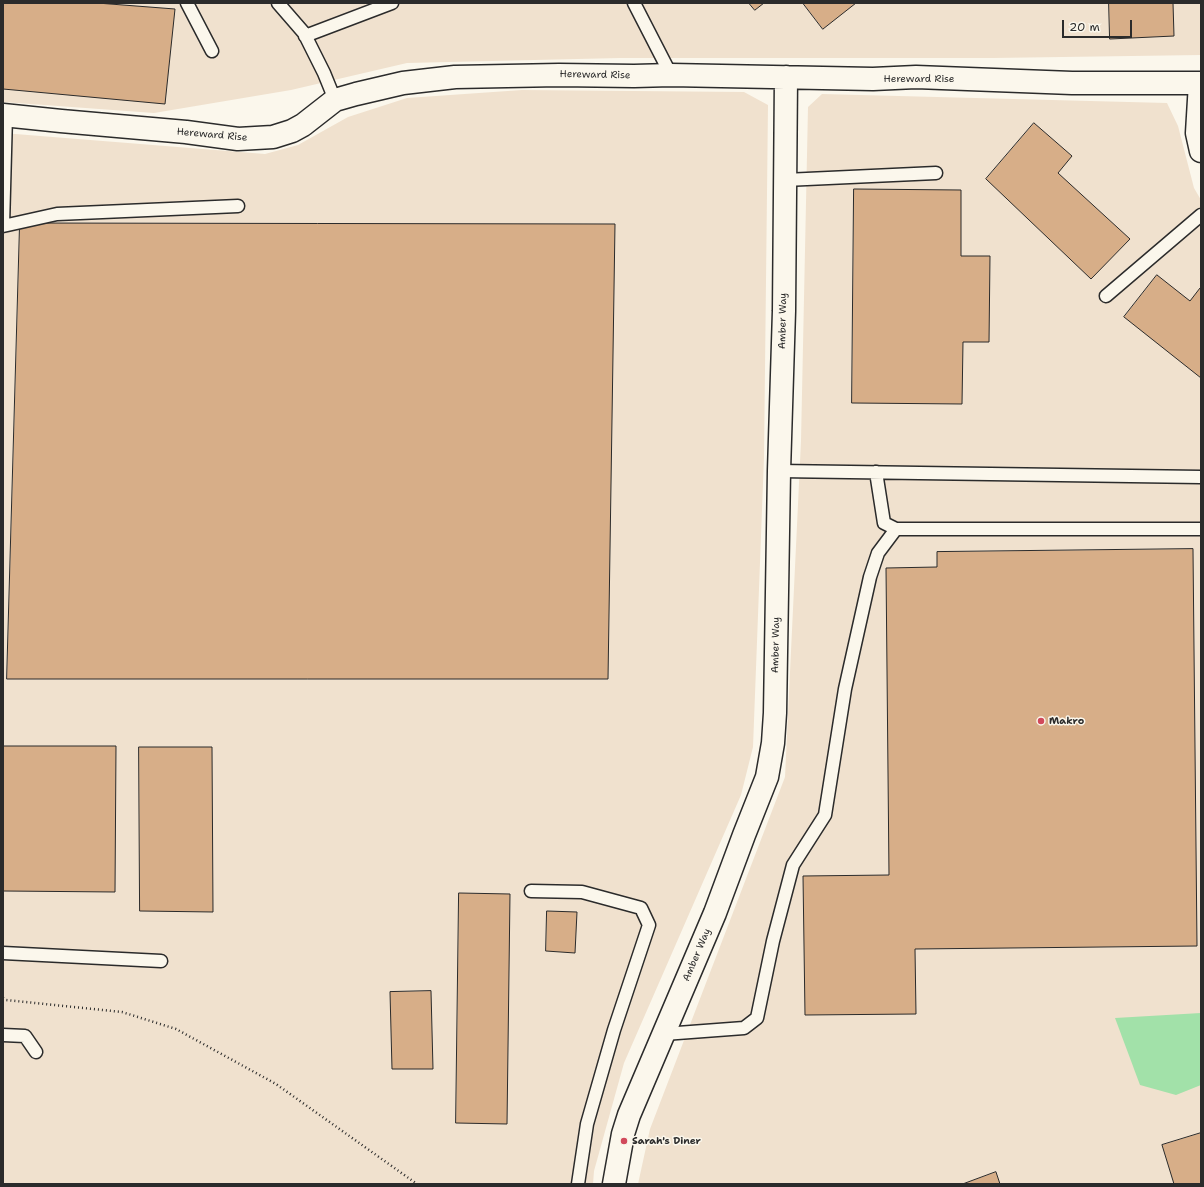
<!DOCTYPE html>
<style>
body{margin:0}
#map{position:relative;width:1204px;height:1187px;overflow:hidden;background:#fbf7ec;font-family:"Shantell Sans",sans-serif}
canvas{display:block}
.frame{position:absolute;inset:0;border:4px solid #2b2b2b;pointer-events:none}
.scale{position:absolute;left:1062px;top:20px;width:70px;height:18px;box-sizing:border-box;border:2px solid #2b2b2b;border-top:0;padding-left:5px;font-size:12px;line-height:14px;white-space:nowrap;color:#2b2b2b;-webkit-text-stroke:3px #fbf7ec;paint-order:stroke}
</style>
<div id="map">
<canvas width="1204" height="1187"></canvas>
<div class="frame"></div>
<div class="scale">20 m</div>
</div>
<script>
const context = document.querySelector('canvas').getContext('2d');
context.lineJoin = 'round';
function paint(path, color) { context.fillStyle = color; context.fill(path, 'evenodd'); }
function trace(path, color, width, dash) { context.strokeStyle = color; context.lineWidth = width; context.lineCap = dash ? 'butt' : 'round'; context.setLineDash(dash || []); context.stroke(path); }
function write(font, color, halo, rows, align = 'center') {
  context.font = font + ' "Shantell Sans",sans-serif'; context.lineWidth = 3; context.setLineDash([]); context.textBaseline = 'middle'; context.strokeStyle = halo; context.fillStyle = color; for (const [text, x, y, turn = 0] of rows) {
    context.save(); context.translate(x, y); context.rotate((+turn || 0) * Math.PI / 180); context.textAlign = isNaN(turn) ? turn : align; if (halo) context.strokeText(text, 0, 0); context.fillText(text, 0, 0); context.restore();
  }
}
paint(new Path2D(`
 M3 3H1201V55L993 58H620L407 63 291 90 154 113 3 102Z
 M522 90 744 92 768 105 764 457 753 747 741 795 624 1063 594 1171 593 1184H3V133L265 154 298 145 348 117 407 98Z
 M822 94 1167 103 1178 126 1194 188 1201 200V1184H638L650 1129 785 777 801 441 808 107Z`), '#f0e1ce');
paint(new Path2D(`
 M1201 1013V1085L1176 1095 1140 1085 1115 1018Z`), '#a2e1a9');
const building = new Path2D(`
 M3 3H97L175 9 165 104 3 89Z
 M749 3H764L755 10Z
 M803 3H856L823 29Z
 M1109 3H1173L1174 36 1110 39Z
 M1034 123 1072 156 1058 173 1130 239 1091 279 986 179Z
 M854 189 961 190V256H990L989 342H963L962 404 852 403Z
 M20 223 615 224 608 679H7Z
 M1157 275 1190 301 1200 288 1201 289V378L1124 317Z
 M1193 549 1197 946 915 949 916 1014 805 1015 803 876 889 875 886 568 937 567V552Z
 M3 746H116L115 892 3 891Z
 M139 747H212L213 912 140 911Z
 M459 893 510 894 507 1124 456 1123Z
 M547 911 577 912 575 953 546 951Z
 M431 991 433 1069H392L390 992Z
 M1201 1133V1184H1174L1162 1145Z
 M996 1172 1000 1184H963Z`);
paint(building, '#d7ae88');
trace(building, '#2b2b2b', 1);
const lane = new Path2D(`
 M187 3 212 51
 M278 3 304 33 324 73 335 100
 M634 3 671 75
 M305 36 392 3
 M785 180 936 173
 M3 226 57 214 238 206
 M3 226 6 115
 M1106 296 1201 215
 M779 471 1201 477
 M876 472 884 523 896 529H1201
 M531 891 582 892 641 908 649 925 614 1030 587 1124 578 1184
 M3 953 161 961
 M664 1034 744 1028 757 1018 773 941 793 865 825 815 845 689 870 577 878 553 896 529
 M3 1035 25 1036 36 1052`);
const street = new Path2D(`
 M1200 83 1197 133 1201 151
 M3 115 61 121 186 132 238 139 273 137 292 131 303 125 335 100 356 94 403 83 455 77 559 75 634 76 671 75 873 79 916 77 1072 83H1201
 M614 1184 623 1134 629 1115 715 913 744 835 767 777 773 743 775 713 779 471 784 311 786 77`);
trace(lane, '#2b2b2b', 15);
trace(street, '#2b2b2b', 25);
trace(new Path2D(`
 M3 998 6 1000 122 1012 176 1029 276 1084 417 1184`), '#2b2b2b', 2.5, [1, 3]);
trace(lane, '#fbf7ec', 12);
trace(street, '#fbf7ec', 22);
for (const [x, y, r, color] of [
 [1041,721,4,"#d1495b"],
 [624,1141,4,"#d1495b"]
]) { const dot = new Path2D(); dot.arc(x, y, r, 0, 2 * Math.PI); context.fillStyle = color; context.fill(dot); trace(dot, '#fbf7ec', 1.5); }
write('10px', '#2b2b2b', '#fbf7ec', [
 ["Hereward Rise",595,75,1],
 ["Hereward Rise",919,79],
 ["Hereward Rise",212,135,5],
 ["Amber Way",783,321,-89],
 ["Amber Way",776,645,-89],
 ["Amber Way",697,955,-67]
]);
write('bold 10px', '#2b2b2b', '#fbf7ec', [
 ["Makro",1049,721],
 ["Sarah's Diner",632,1141]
], 'left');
</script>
